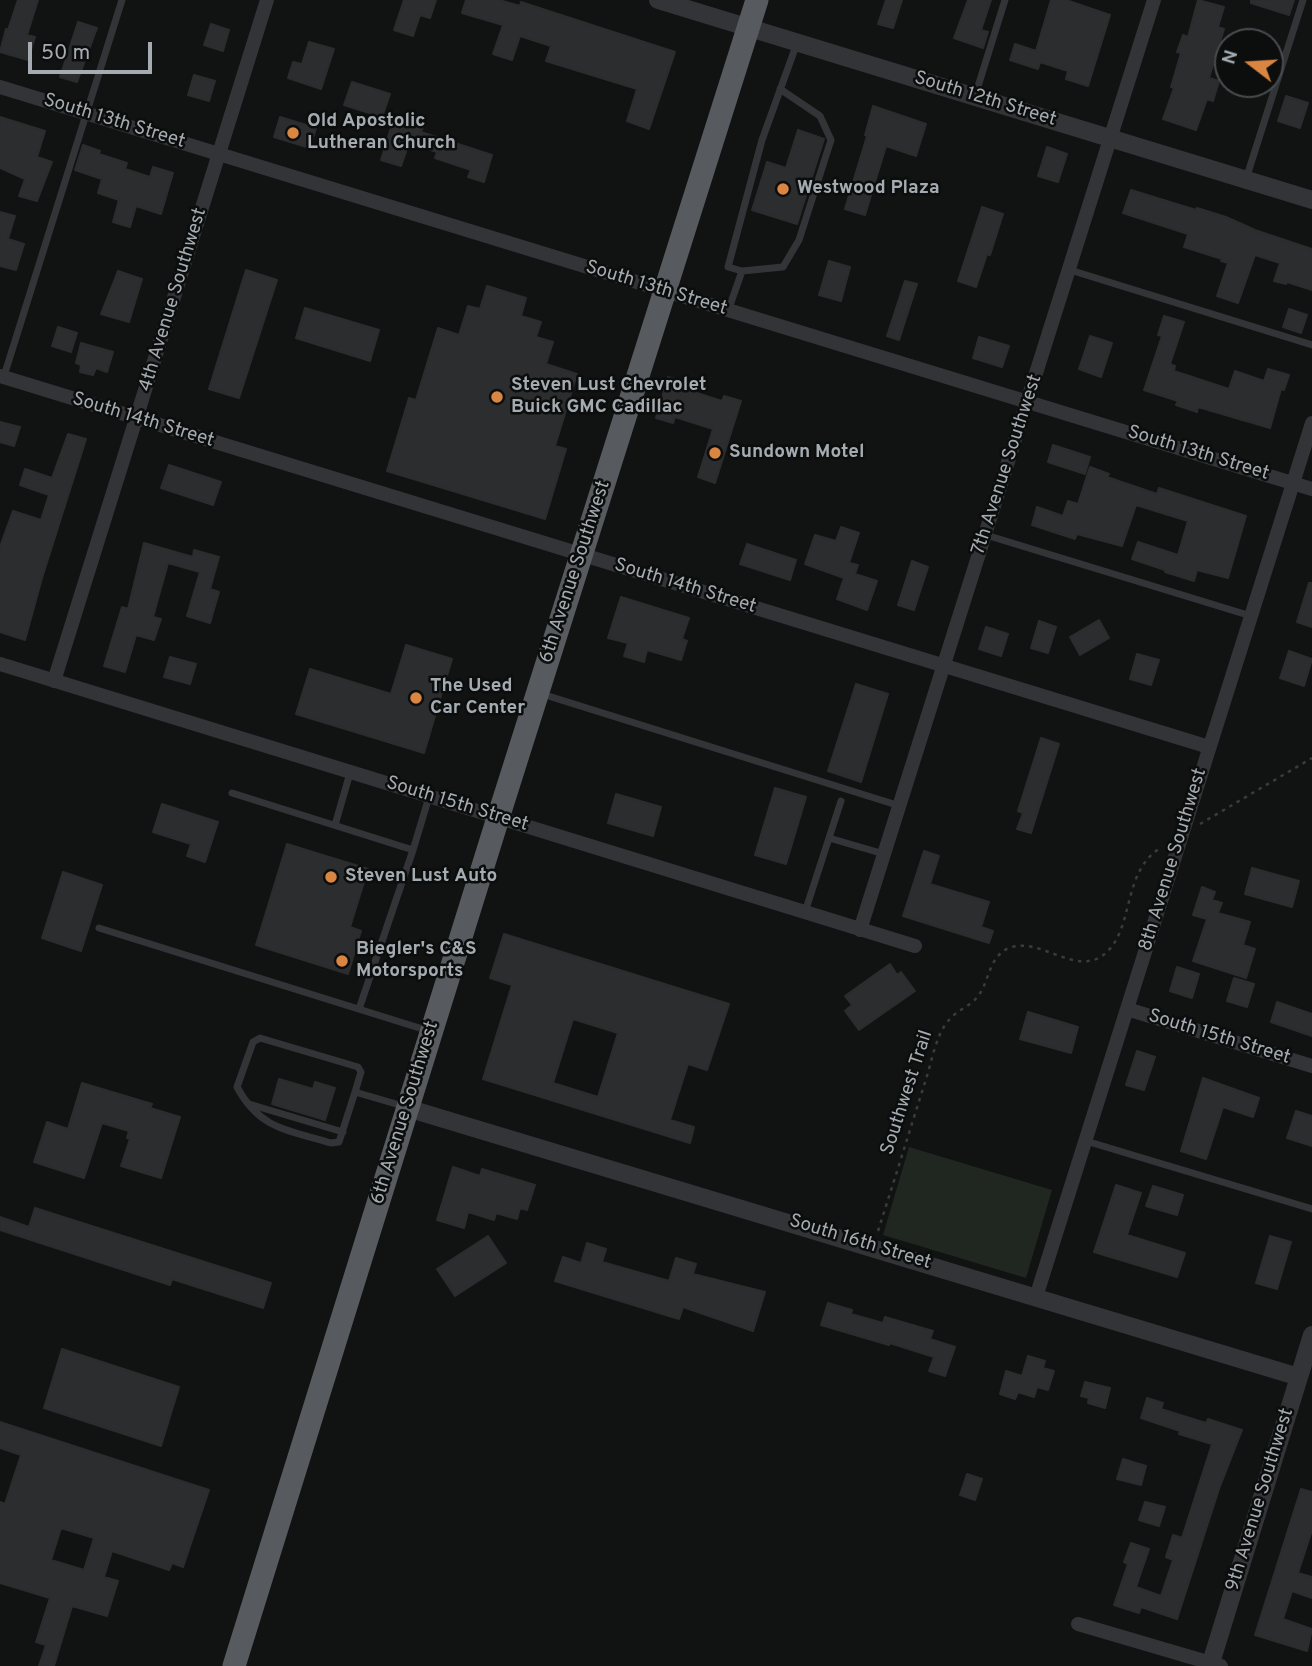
<!DOCTYPE html>
<style>
body{margin:0}
#map{position:relative;width:1312px;height:1666px;overflow:hidden;background:#111212;font-family:Overpass,sans-serif}
canvas{display:block}
.north{position:absolute;left:1214px;top:28px;width:70px;height:70px;box-sizing:border-box;background:#0c0d0d;border:2px solid #494c4f;border-radius:50%;rotate:287deg;font-size:19px;font-weight:700;line-height:28px;text-align:center;color:#a4abb1}
.north::after{content:'';display:block;margin:auto;width:24px;height:32px;background:#d98642;clip-path:polygon(50% 0,100% 100%,50% 72%,0 100%)}
.scale{position:absolute;left:28px;top:42px;width:124px;height:32px;box-sizing:border-box;border:4px solid #a4abb1;border-top:0;padding-left:9px;font-size:21px;line-height:24px;white-space:nowrap;color:#a4abb1;-webkit-text-stroke:5px #0c0d0d;paint-order:stroke}
</style>
<div id="map">
<canvas width="1312" height="1666"></canvas>
<div class="north">N</div>
<div class="scale">50 m</div>
</div>
<script>
const context = document.querySelector('canvas').getContext('2d');
context.lineJoin = 'round';
function paint(path, color) { context.fillStyle = color; context.fill(path, 'evenodd'); }
function trace(path, color, width, dash) { context.strokeStyle = color; context.lineWidth = width; context.lineCap = dash ? 'butt' : 'round'; context.setLineDash(dash || []); context.stroke(path); }
function write(font, color, halo, rows, align = 'center') {
  context.font = font + ' Overpass,sans-serif'; context.lineWidth = 5; context.setLineDash([]); context.textBaseline = 'middle'; context.strokeStyle = halo; context.fillStyle = color; for (const [text, x, y, turn = 0] of rows) {
    context.save(); context.translate(x, y); context.rotate((+turn || 0) * Math.PI / 180); context.textAlign = isNaN(turn) ? turn : align; if (halo) context.strokeText(text, 0, 0); context.fillText(text, 0, 0); context.restore();
  }
}
paint(new Path2D(`
 M909 1147 1052 1190 1026 1278 883 1235Z`), '#202720');
const building = new Path2D(`
 M18 0H38L27 35 35 37 28 60 0 52 6 29 8 30Z
 M404 0H436L430 18 420 15 413 36 394 30Z
 M466 0H499L520 6 521 2 675 52 649 129 627 121 637 89 546 61 551 46 520 36 512 60 493 54 503 25 462 13Z
 M886 0H902L893 28 878 24Z
 M968 0H991L981 30 988 32 983 48 954 38Z
 M1051 0H1066L1110 15 1088 86 1066 79 1068 71 1040 62 1038 69 1010 60 1015 44 1036 51Z
 M1198 0 1224 7 1218 27 1224 29 1209 78 1219 81 1213 101 1207 99 1196 130 1163 119 1174 88 1171 87 1181 53 1177 52 1183 35 1188 37Z
 M1251 0H1294L1289 15 1251 3Z
 M78 22 97 28 77 82 60 77Z
 M211 24 229 30 223 51 204 45Z
 M309 42 334 49 321 89 288 78 293 62 302 64Z
 M194 75 215 81 209 101 188 95Z
 M352 82 390 94 382 117 344 105Z
 M1286 96 1308 103 1300 128 1278 121Z
 M873 106 926 124 916 156 886 146 865 215 845 209 867 136 865 135Z
 M0 117 45 131 37 157 52 162 37 201 19 196 25 179 0 168Z
 M280 117 316 128 310 148 274 137Z
 M394 118 423 127 421 132 492 155 484 182 468 177 471 170 435 158 437 152 409 143 401 166 381 160Z
 M798 130 824 139 797 224 752 210 767 162 786 168Z
 M83 145 100 151 99 154 127 163 125 169 150 177 153 167 173 173 161 214 136 206 130 227 113 222 119 200 98 193 102 179 75 170Z
 M1047 147 1067 154 1058 182 1038 176Z
 M1131 190 1196 210 1197 208 1226 217 1255 230 1312 249V290L1287 282 1286 284 1274 281 1280 263 1255 255 1238 303 1217 296 1228 263 1221 261 1222 259 1184 247 1188 234 1123 213Z
 M982 207 1003 214 990 255 987 254 976 287 958 281Z
 M0 212 15 216 8 239 24 244 16 270 0 266Z
 M829 261 850 267 841 301 819 295Z
 M246 270 277 280 239 398 209 389Z
 M118 271 142 279 129 322 101 314Z
 M905 281 917 284 899 340 887 336Z
 M487 286 526 298 521 316 541 322 536 337 553 342 546 364 577 374 555 446 566 449 545 519 387 471 409 398 416 400 438 328 459 335 468 306 480 309Z
 M305 308 379 330 370 361 296 338Z
 M1289 309 1307 315 1301 333 1283 327Z
 M1164 316 1184 322 1170 364 1175 366 1174 371 1229 389 1235 371 1264 381 1268 369 1289 375 1284 390 1281 389 1270 428 1198 407 1197 412 1176 405 1178 401 1144 390 1162 336 1158 335Z
 M58 327 77 333 71 352 52 346Z
 M1090 336 1112 343 1101 377 1079 369Z
 M979 337 1009 346 1002 367 973 358Z
 M81 343 113 352 107 372 96 368 93 375 80 372 81 365 76 363Z
 M668 377 686 383 684 389 722 401 724 396 741 401 715 483 698 477 713 429 675 417 673 423 656 418Z
 M0 422 20 427 14 446 0 442Z
 M68 434 86 439 42 578 25 640 0 632V547L13 511 41 520 49 495 20 485 25 469 52 478Z
 M1053 445 1090 457 1085 474 1048 462Z
 M169 465 221 482 213 505 161 488Z
 M1090 467 1109 474 1107 477 1157 494 1159 488 1246 516 1228 578 1197 570 1194 581 1165 572V570L1132 559 1138 542 1178 555 1188 521 1136 505 1122 546 1077 534 1075 539 1032 525 1037 507 1063 516 1068 501 1078 504Z
 M841 527 859 533 849 563 858 565 855 574 877 581 867 610 837 599 844 578 805 564 815 535 836 541Z
 M144 543 193 557 194 550 219 557 210 589 219 592 210 623 187 616 200 572 168 563 153 617 161 619 154 640 136 635 125 672 104 666 122 607 128 609Z
 M747 544 796 560 790 580 740 564Z
 M912 561 928 567 914 610 898 605Z
 M1309 583H1312V627L1297 622Z
 M621 597 689 618 682 639 687 641 681 660 647 650 644 662 624 656 628 643 608 638Z
 M1099 620 1109 638 1080 655 1070 637Z
 M1039 621 1056 627 1048 653 1031 648Z
 M986 627 1008 634 1001 656 979 649Z
 M406 645 452 659 424 753 296 714 310 669 391 694Z
 M1289 651 1312 659 1304 686 1280 678Z
 M1137 654 1159 660 1151 685 1130 679Z
 M170 657 196 664 190 684 164 677Z
 M856 684 888 694 861 782 828 771Z
 M1041 738 1059 744 1031 833 1017 829 1023 813 1018 811Z
 M775 788 806 797 786 864 755 855Z
 M616 794 661 807 653 836 608 823Z
 M162 804 218 822 205 862 187 856 191 844 153 832Z
 M287 844 368 869 350 927 361 931 348 974 256 945Z
 M924 851 939 856 930 884 989 902 981 927 993 931 989 943 903 916Z
 M1252 868 1299 881 1292 907 1245 894Z
 M63 872 102 885 81 951 42 938Z
 M1202 887 1215 892 1212 900 1222 903 1218 913 1250 922 1243 945 1255 949 1246 978 1193 961 1207 919 1193 915Z
 M504 934 729 1004 707 1070 688 1064 670 1120 694 1127 690 1143 483 1079 512 985 490 978ZM573 1019 618 1033 598 1097 553 1083Z
 M890 964 897 975 901 972 915 991 859 1030 845 1011 852 1005 845 996Z
 M1177 967 1199 974 1192 998 1170 991Z
 M1234 978 1254 984 1247 1007 1227 1001Z
 M1277 1002 1312 1014V1036L1271 1022Z
 M1028 1012 1078 1027 1071 1053 1020 1039Z
 M1137 1051 1155 1057 1144 1090 1126 1085Z
 M1203 1078 1259 1098 1253 1117 1223 1107 1206 1159 1181 1151Z
 M279 1079 313 1089 315 1082 335 1088 325 1120 272 1104Z
 M82 1083 152 1104 150 1108 180 1117 161 1178 121 1166 130 1139 127 1138 129 1131 102 1123 84 1178 34 1162 47 1122 68 1129Z
 M1296 1111 1312 1116V1146L1287 1138Z
 M453 1167 480 1176 482 1169 535 1185 527 1210 520 1208 517 1219 496 1213 494 1220 468 1212 464 1228 437 1220Z
 M1116 1185 1141 1193 1127 1235 1185 1253 1177 1277 1094 1252Z
 M1153 1186 1183 1195 1177 1215 1146 1206Z
 M35 1208 271 1283 263 1308 172 1279 170 1285 0 1230V1217L29 1227Z
 M488 1236 506 1263 455 1296 437 1269Z
 M1270 1236 1291 1242 1277 1289 1256 1283Z
 M587 1243 606 1249 602 1262 669 1281 676 1258 696 1264 693 1274 765 1292 753 1331 683 1307 679 1319 555 1281 563 1257 581 1263Z
 M828 1303 852 1310 851 1314 883 1323 885 1317 933 1331 930 1339 955 1347 945 1376 929 1371 934 1357 890 1343 889 1345 821 1325Z
 M62 1349 179 1387 161 1446 44 1408Z
 M1028 1356 1045 1361 1043 1368 1054 1371 1048 1390 1037 1387 1034 1397 1018 1392 1015 1399 1000 1394 1006 1371 1022 1376Z
 M1085 1382 1110 1388 1105 1408 1088 1403 1089 1398 1081 1396Z
 M1147 1398 1163 1403 1161 1409 1206 1423 1208 1419 1242 1430 1219 1489 1177 1619 1141 1607 1139 1613 1114 1605 1128 1564 1124 1562 1131 1543 1149 1549 1136 1587 1161 1596 1173 1560 1166 1557 1173 1535 1182 1538 1212 1444 1179 1434 1180 1431 1141 1418Z
 M0 1422 209 1490 183 1567 172 1563 169 1570 112 1551 104 1577 118 1581 107 1616 72 1606 54 1666H39L46 1645 36 1642 50 1598 0 1583V1502L5 1504 21 1455 0 1448ZM61 1528 94 1538 84 1570 51 1560Z
 M1123 1459 1146 1466 1141 1485 1117 1479Z
 M967 1474 982 1479 975 1500 960 1495Z
 M1301 1489 1312 1492V1530L1298 1573 1312 1577V1598L1292 1591 1283 1619 1312 1629 1307 1651 1255 1635Z
 M1145 1502 1165 1507 1159 1526 1139 1520Z`);
paint(building, '#2c2d2e');
trace(building, '#2b2c2e', 2);
trace(new Path2D(`
 M1200 824 1312 758
 M878 1231C894 1181 910 1130 926 1079 932 1061 936 1034 949 1020 957 1010 971 1006 978 996 990 981 988 957 1009 948 1039 936 1073 975 1102 956 1136 932 1120 871 1162 847`), '#393b3e', 2.5, [3.5, 5]);
trace(new Path2D(`
 M975 96 1005 0
 M1246 179 1303 0
 M1070 270 1312 345
 M742 271 783 267 799 240 831 140 820 116 780 89
 M728 311 742 271 728 267 762 140 797 43
 M4 376 122 0
 M986 535 1251 616
 M542 694 900 806
 M232 793 413 850 359 1009
 M335 825 350 773
 M829 838 884 854
 M413 850 429 797
 M805 912 841 801
 M99 928 429 1031
 M355 1092 339 1142 331 1143C289 1130 260 1130 237 1087L253 1042 260 1038 358 1067 361 1072 355 1092 403 1106
 M249 1104 343 1132
 M1086 1141 1312 1209`), '#333437', 7);
trace(new Path2D(`
 M0 87 1312 489
 M0 376 1209 747
 M0 664 915 946
 M54 681 267 0
 M860 930 1154 0
 M1127 1009 1312 1066
 M1036 1297 1312 423
 M1078 1624 1221 1666`), '#333437', 14);
trace(new Path2D(`
 M658 0 1312 200
 M407 1108 1299 1377
 M1210 1666 1312 1335`), '#333437', 18);
trace(new Path2D(`
 M234 1666 498 818 757 0`), '#575a5e', 23);
for (const [x, y, r, color] of [
 [293,133,7,"#d98642"],
 [783,189,7,"#d98642"],
 [497,397,7,"#d98642"],
 [715,453,7,"#d98642"],
 [416,698,7,"#d98642"],
 [331,877,7,"#d98642"],
 [342,961,7,"#d98642"]
]) { const dot = new Path2D(); dot.arc(x, y, r, 0, 2 * Math.PI); context.fillStyle = color; context.fill(dot); trace(dot, '#0c0d0d', 2.5); }
write('19px', '#a4abb1', '#0c0d0d', [
 ["South 12th Street",985,100,17],
 ["South 13th Street",114,122,17],
 ["South 13th Street",656,289,17],
 ["4th Avenue Southwest",174,300,-73],
 ["South 14th Street",143,421,17],
 ["South 13th Street",1198,454,17],
 ["7th Avenue Southwest",1008,465,-72],
 ["6th Avenue Southwest",576,572,-72],
 ["South 14th Street",685,587,17],
 ["South 15th Street",457,805,17],
 ["8th Avenue Southwest",1174,860,-73],
 ["South 15th Street",1219,1038,17],
 ["Southwest Trail",908,1093,-72],
 ["6th Avenue Southwest",406,1113,-73],
 ["South 16th Street",860,1243,17],
 ["9th Avenue Southwest",1261,1500,-73]
]);
write('bold 19px', '#a4abb1', '#0c0d0d', [
 ["Old Apostolic",307,122],
 ["Lutheran Church",307,144],
 ["Westwood Plaza",797,189],
 ["Steven Lust Chevrolet",511,386],
 ["Buick GMC Cadillac",511,408],
 ["Sundown Motel",729,453],
 ["The Used",430,687],
 ["Car Center",430,709],
 ["Steven Lust Auto",345,877],
 ["Biegler's C&S",356,950],
 ["Motorsports",356,972]
], 'left');
</script>
